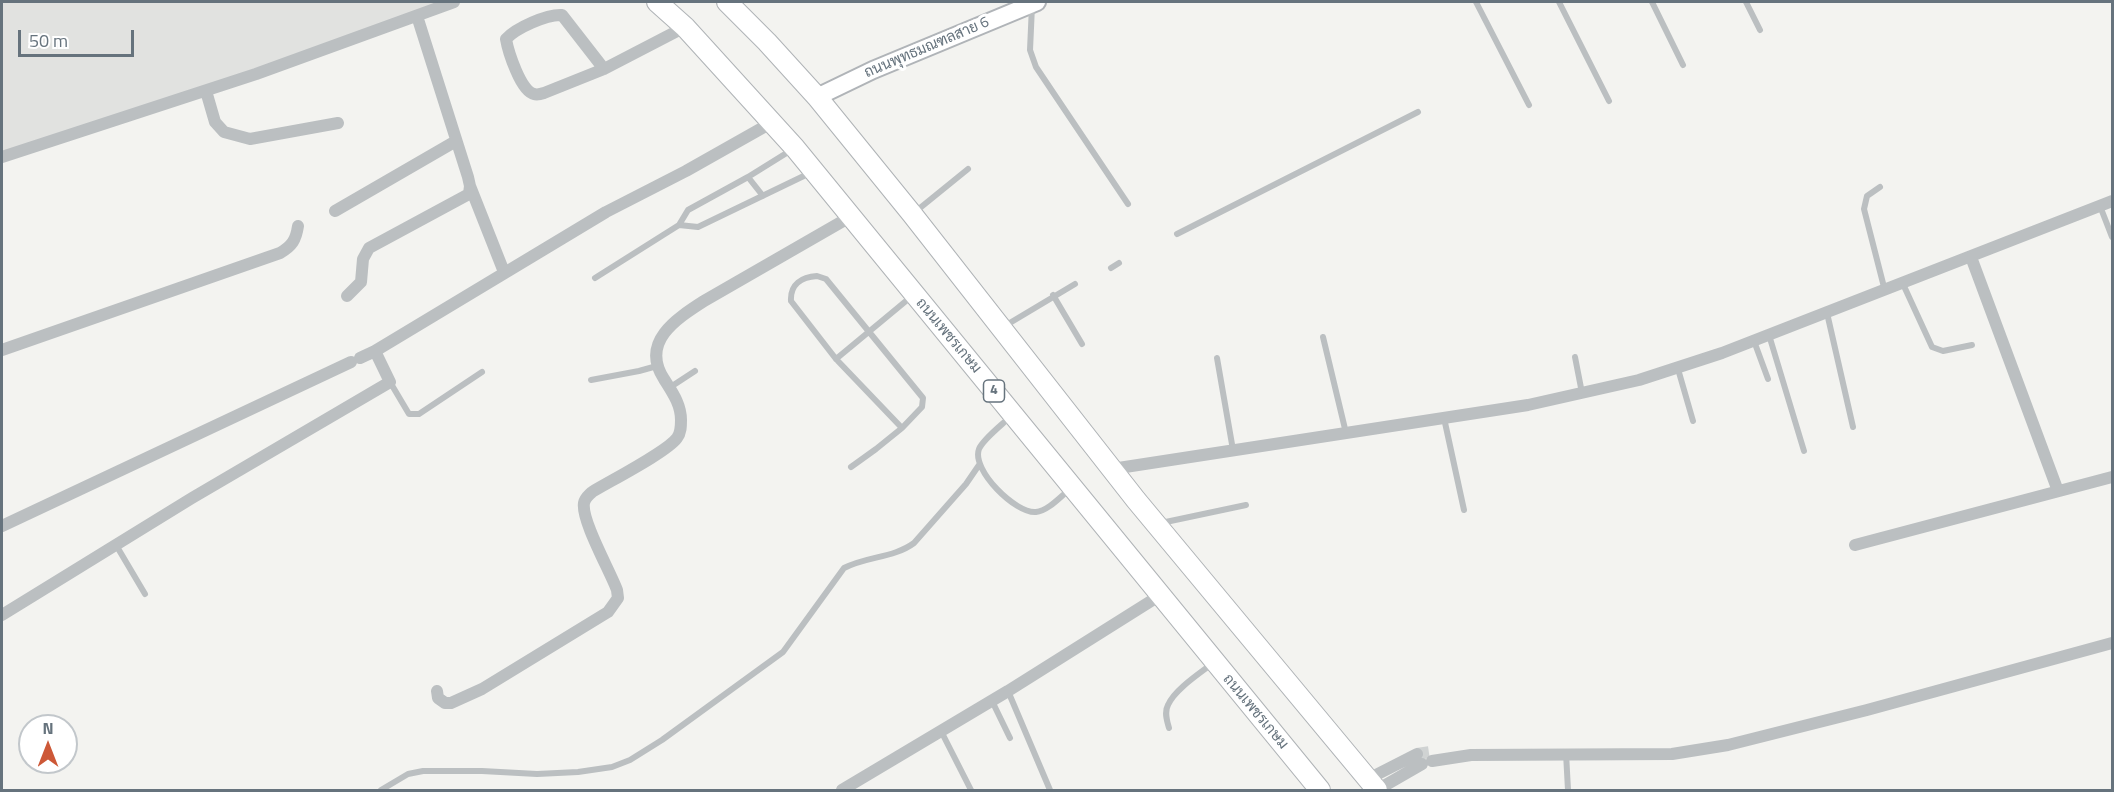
<!DOCTYPE html>
<meta charset="utf-8">
<style>
body{margin:0}
#map{position:relative;width:2114px;height:792px;overflow:hidden;background:#f3f3f0;font-family:"Titillium Web",sans-serif}
canvas{display:block}
.frame{position:absolute;inset:0;border:3px solid #66737d;pointer-events:none}
.north{position:absolute;left:18px;top:714px;width:60px;height:60px;box-sizing:border-box;background:#fff;border:2px solid #c2c7cb;border-radius:50%;rotate:0deg;font-size:16px;font-weight:700;line-height:24px;text-align:center;color:#66737d}
.north::after{content:'';display:block;margin:auto;width:21px;height:27px;background:#cd5837;clip-path:polygon(50% 0,100% 100%,50% 72%,0 100%)}
.scale{position:absolute;left:18px;top:30px;width:116px;height:27px;box-sizing:border-box;border:3px solid #66737d;border-top:0;padding-left:8px;font-size:18px;line-height:21px;white-space:nowrap;color:#66737d;-webkit-text-stroke:4px #fff;paint-order:stroke}
</style>
<div id="map">
<canvas width="2114" height="792"></canvas>
<div class="frame"></div>
<div class="north">N</div>
<div class="scale">50 m</div>
</div>
<script>
const context = document.querySelector('canvas').getContext('2d');
context.lineJoin = 'round';
function paint(path, color) { context.fillStyle = color; context.fill(path, 'evenodd'); }
function trace(path, color, width, dash) { context.strokeStyle = color; context.lineWidth = width; context.lineCap = dash ? 'butt' : 'round'; context.setLineDash(dash || []); context.stroke(path); }
function write(font, color, halo, rows, align = 'center') {
  context.font = font + ' "Titillium Web",Sarabun,sans-serif'; context.lineWidth = 6; context.setLineDash([]); context.textBaseline = 'middle'; context.strokeStyle = halo; context.fillStyle = color; for (const [text, x, y, turn = 0] of rows) {
    context.save(); context.translate(x, y); context.rotate((+turn || 0) * Math.PI / 180); context.textAlign = isNaN(turn) ? turn : align; if (halo) context.strokeText(text, 0, 0); context.fillText(text, 0, 0); context.restore();
  }
}
paint(new Path2D(`
 M2 2H452L2 154Z`), '#e1e2e0');
trace(new Path2D(`
 M1417 754 1431 752`), '#d0d3d3', 12, [12, 6]);
const secondary = new Path2D(`
 M817 97 873 70 1037 2`);
const primary = new Path2D(`
 M657 2 685 27 795 148 1320 790
 M727 2 767 42 817 97 912 214 1136 500 1377 790`);
trace(secondary, '#b0b4b8', 20);
trace(primary, '#afb3b6', 22);
trace(new Path2D(`
 M1476 2 1529 105
 M1559 2 1609 101
 M1652 2 1683 65
 M1746 2 1760 30
 M1032 6 1030 50 1036 67 1128 204
 M793 149 748 177 688 210 679 225 698 227 812 172
 M748 177 763 196
 M1880 187 1867 196 1864 209 1885 291
 M2100 206 2112 237
 M915 212 968 169
 M1177 234 1418 112
 M1111 268 1119 263
 M817 276 826 279 923 398 922 407 902 428 836 359 791 301C790 284 802 277 817 276Z
 M595 278 679 225
 M1903 284 1932 347 1943 351 1972 345
 M1053 295 1082 344
 M1827 313 1853 427
 M1003 327 1075 284
 M1769 335 1804 451
 M1323 337 1346 433
 M1754 341 1768 379
 M1575 357 1582 393
 M1217 358 1233 450
 M836 359 912 296
 M1678 369 1693 421
 M591 380 639 371 657 366
 M390 382 409 414H419L482 372
 M669 388 695 371
 M1011 416C1003 424 983 439 979 449 971 470 1016 514 1036 512 1048 511 1061 496 1070 489
 M1444 418 1464 510
 M851 467 876 449 902 428
 M1161 523 1246 505
 M116 545 145 594
 M1008 691 1050 790
 M992 701 1010 738
 M1169 728C1167 721 1164 712 1168 705 1174 690 1200 673 1213 663
 M941 731 971 790
 M1566 753 1568 790
 M381 790 408 774 423 771H482L537 774 578 772 612 767 630 760 662 740 783 652 844 568C867 556 894 558 914 543L966 484 979 465`), '#bbbfc1', 6);
trace(new Path2D(`
 M604 69 562 15C547 14 516 28 506 39 508 51 521 92 534 94 537 95 541 94 544 93L604 69 685 27
 M206 91 215 122 224 132 250 139 338 123
 M2 157 256 74 454 2
 M470 186 504 272
 M335 211 456 141
 M1971 257 2058 491
 M347 296 361 282 363 259 369 248 469 194 470 186 468 177 417 16
 M2 350 280 253C292 246 296 240 298 226
 M360 358 375 351
 M1112 469 1528 405 1639 380 1722 353 2112 201
 M2 526 351 362
 M1855 545 2112 477
 M2 615 192 498 390 382 375 351 606 212 686 171 771 123
 M437 691 438 698 445 703H451L482 689 608 612 618 598 617 590C610 571 581 520 584 503 585 498 588 496 592 492 610 481 667 452 677 438 681 433 681 426 681 420 681 404 672 392 664 379 640 342 676 319 704 301L850 217
 M1432 761 1471 755 1672 754 1728 745 1867 710 2112 643
 M1368 779 1417 754
 M842 790 1008 691 1159 596
 M1377 790 1422 764`), '#bbbfc1', 12);
trace(secondary, '#fff', 16);
trace(primary, '#fff', 20);
for (const [x, y, w] of [
 [994,391,21]
]) { const box = new Path2D(); box.roundRect(x - w / 2, y - 11, w, 22, 4.5); context.fillStyle = '#fff'; context.fill(box); trace(box, '#66737d', 1.5); }
write('bold 14px', '#66737d', null, [
 ["4",994,391]
]);
write('15px', '#66737d', '#fff', [
 ["ถนนพุทธมณฑลสาย 6",927,48,-23],
 ["ถนนเพชรเกษม",948,336,50],
 ["ถนนเพชรเกษม",1255,712,50]
]);
</script>
